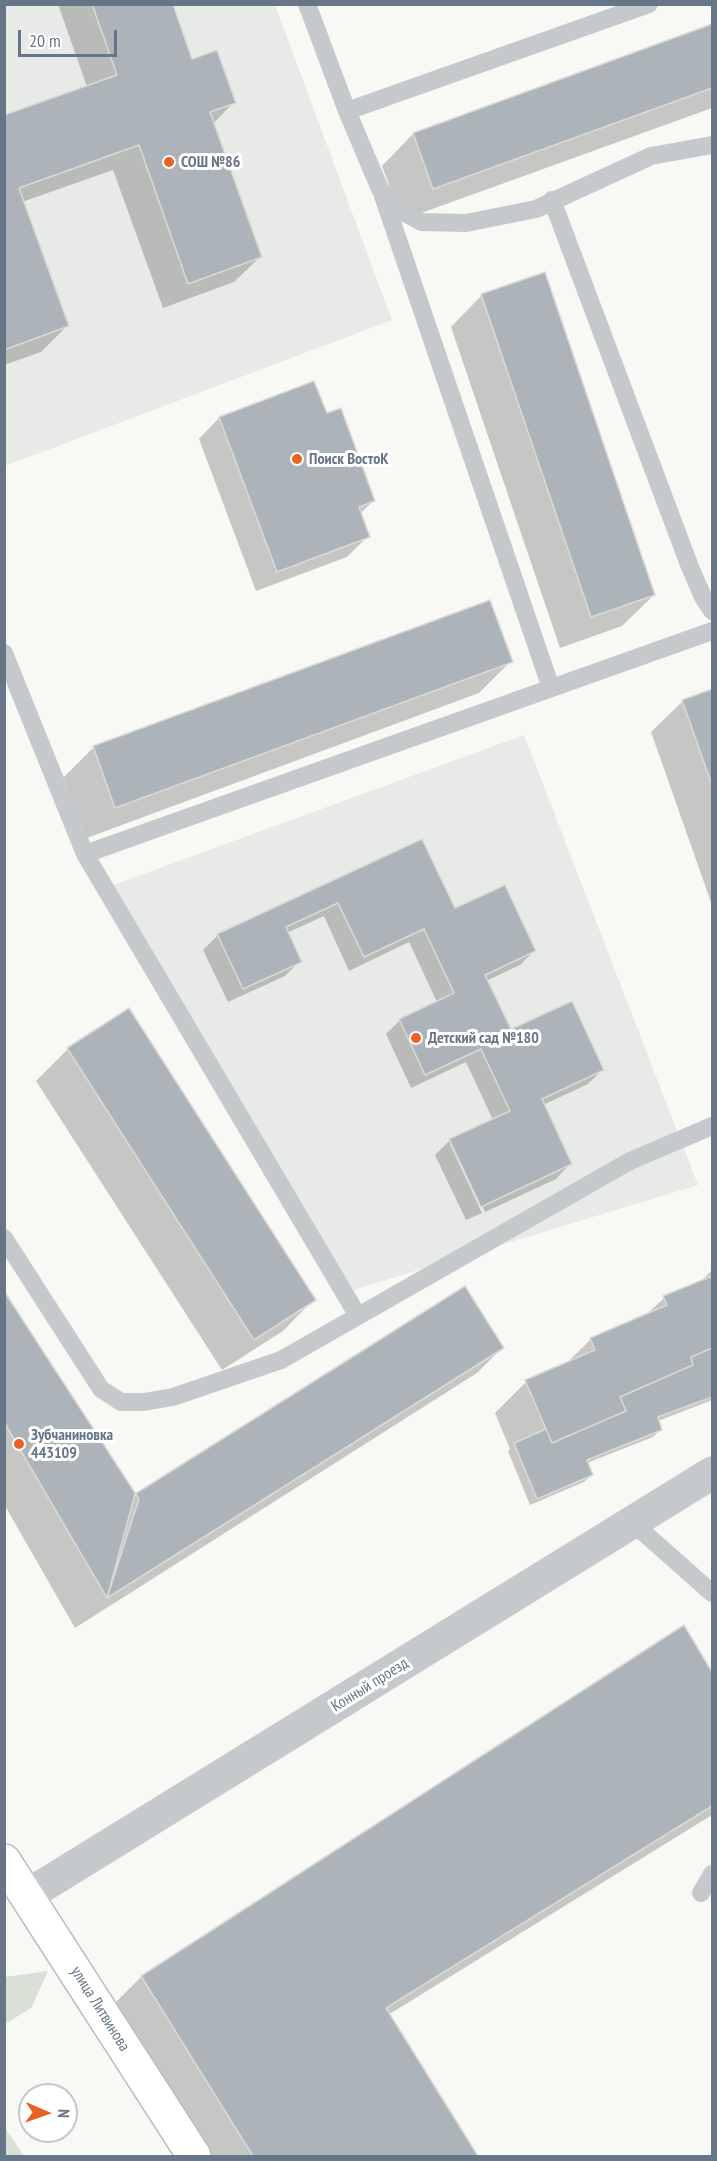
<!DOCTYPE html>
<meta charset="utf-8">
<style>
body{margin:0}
#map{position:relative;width:717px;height:2161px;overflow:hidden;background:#f8f8f5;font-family:"PT Sans Narrow",sans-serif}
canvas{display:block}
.frame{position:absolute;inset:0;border:6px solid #667687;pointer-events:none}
.north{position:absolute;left:18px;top:2083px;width:60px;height:60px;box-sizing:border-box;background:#fff;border:2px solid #c2c8cf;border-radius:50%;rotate:92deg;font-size:16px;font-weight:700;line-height:24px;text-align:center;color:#667687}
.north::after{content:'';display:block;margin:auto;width:21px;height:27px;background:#ea6123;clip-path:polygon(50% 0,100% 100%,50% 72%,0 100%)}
.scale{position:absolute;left:18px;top:30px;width:99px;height:27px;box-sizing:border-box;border:3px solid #667687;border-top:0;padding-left:8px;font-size:18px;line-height:21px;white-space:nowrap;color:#667687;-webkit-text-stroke:4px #fff;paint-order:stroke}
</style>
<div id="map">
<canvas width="717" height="2161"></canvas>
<div class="frame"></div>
<div class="north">N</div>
<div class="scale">20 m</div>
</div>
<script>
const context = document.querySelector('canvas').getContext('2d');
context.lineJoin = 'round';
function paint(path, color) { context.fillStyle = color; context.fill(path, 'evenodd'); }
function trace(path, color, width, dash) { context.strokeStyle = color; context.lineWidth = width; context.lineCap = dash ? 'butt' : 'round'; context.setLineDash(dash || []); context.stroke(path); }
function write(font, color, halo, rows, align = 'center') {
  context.font = font + ' "PT Sans Narrow",sans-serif'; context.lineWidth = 6; context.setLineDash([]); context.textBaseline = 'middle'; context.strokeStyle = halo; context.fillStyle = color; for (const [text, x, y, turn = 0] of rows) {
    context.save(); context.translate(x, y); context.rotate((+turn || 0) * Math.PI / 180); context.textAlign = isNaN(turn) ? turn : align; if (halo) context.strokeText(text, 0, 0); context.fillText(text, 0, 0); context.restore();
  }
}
paint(new Path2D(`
 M5 5H275L392 320 5 466Z
 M524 735 698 1185 353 1290 97 891Z`), '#e8eae8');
paint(new Path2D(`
 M48 1971 31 2008 5 2024V1977Z
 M4 2128H5L24 2156H5Z`), '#d9e0d6');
paint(new Path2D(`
 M58 4H171L191 61 234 102 213 124 260 257 234 282 163 308 113 170 22 202 67 326 41 352 4 365V117L87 87Z
 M712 26V108L402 220 382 166 413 134Z
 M482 295 654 595 622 626 560 648 451 327Z
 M219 418 374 500 360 514 368 536 347 557 256 591 199 439Z
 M489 602 511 661 479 693 84 839 62 779 93 748Z
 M712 690V905L651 732 683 701Z
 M421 841 454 910 534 951 520 965 486 981 510 1031 602 1070 588 1084 543 1105 570 1164 556 1179 485 1212 453 1144H450L482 1213 466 1220 435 1155 450 1140 493 1120 466 1062 411 1088 386 1034 400 1020 437 1002 409 942 349 971 324 916 287 933 300 961 285 976 228 1002 203 950 218 935Z
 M129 1010 314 1299 283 1331 222 1370 36 1081 68 1049Z
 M712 1270V1400L658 1421 660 1430 653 1437 587 1463 591 1475 584 1482 530 1505 508 1451 510 1449 495 1413 526 1382 565 1365 591 1339 646 1315 664 1298 699 1283Z
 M4 1293 135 1496 502 1348 477 1373 75 1628 4 1504Z
 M683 1628 712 1675V1815L388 2015 476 2156H212L116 2002 141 1977Z`), '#0003');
const building = new Path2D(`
 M92 4H173L192 59 217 50 236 103 210 112 262 257 188 284 139 145 19 188 69 326 4 350V115L117 75Z
 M712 24V88L433 189 413 133Z
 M545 272 655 595 591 617 481 294Z
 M314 381 327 413 341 408 375 501 359 507 370 537 277 572 219 417Z
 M490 600 513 662 115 808 93 746Z
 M712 689V785L682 700Z
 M422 839 455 908 505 885 536 951 485 975 511 1029 572 1001 604 1070 542 1099 572 1164 481 1207 449 1139 510 1111 481 1049 425 1075 399 1019 454 993 424 929 364 957 338 903 286 927 302 962 243 989 217 934Z
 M129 1008 316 1300 254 1340 67 1048Z
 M712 1276V1348L691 1357 693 1365 620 1397 626 1411 552 1443 525 1380 595 1350 590 1338 667 1305 663 1296Z
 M465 1286 504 1348 107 1598 135 1494Z
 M4 1291 139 1499 107 1598 4 1422Z
 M712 1348V1397L658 1417 662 1430 587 1460 593 1475 537 1499 514 1443 546 1429 552 1443 626 1411 620 1397 693 1365 691 1357Z
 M684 1625 712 1672V1806L386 2008 478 2156H253L141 1976Z`);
paint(building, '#acb4ba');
trace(building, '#d9dad7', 1.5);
const primary = new Path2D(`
 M4 1861 194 2156`);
trace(primary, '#b8bcc0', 36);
trace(new Path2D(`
 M307 4 347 111 380 189 398 209 421 222 466 223 536 209 651 156 712 145
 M347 111 649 4
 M383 196 551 688
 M552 200 690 567 703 597 712 611
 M4 653 85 854 358 1316
 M85 854 712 631
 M4 1238 101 1389 121 1402H144L173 1397 281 1360 630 1161 712 1126
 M633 1523 712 1593
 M701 1893 712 1874`), '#c5c9cc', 18);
trace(new Path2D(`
 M28 1895 712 1473`), '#c5c9cc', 33);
trace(primary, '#fff', 33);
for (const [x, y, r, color] of [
 [169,162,6,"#ea6123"],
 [297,459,6,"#ea6123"],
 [416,1038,6,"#ea6123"],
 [19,1444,6,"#ea6123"]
]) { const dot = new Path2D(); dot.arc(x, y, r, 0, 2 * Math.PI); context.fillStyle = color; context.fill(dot); trace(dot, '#fff', 2); }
write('bold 16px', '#667687', '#fff', [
 ["СОШ №86",181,162],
 ["Поиск ВостоК",309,459],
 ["Детский сад №180",428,1038],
 ["Зубчаниновка",31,1435],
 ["443109",31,1453]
], 'left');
write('16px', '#667687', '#fff', [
 ["Конный проезд",370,1685,-32],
 ["улица Литвинова",100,2009,58]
]);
</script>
